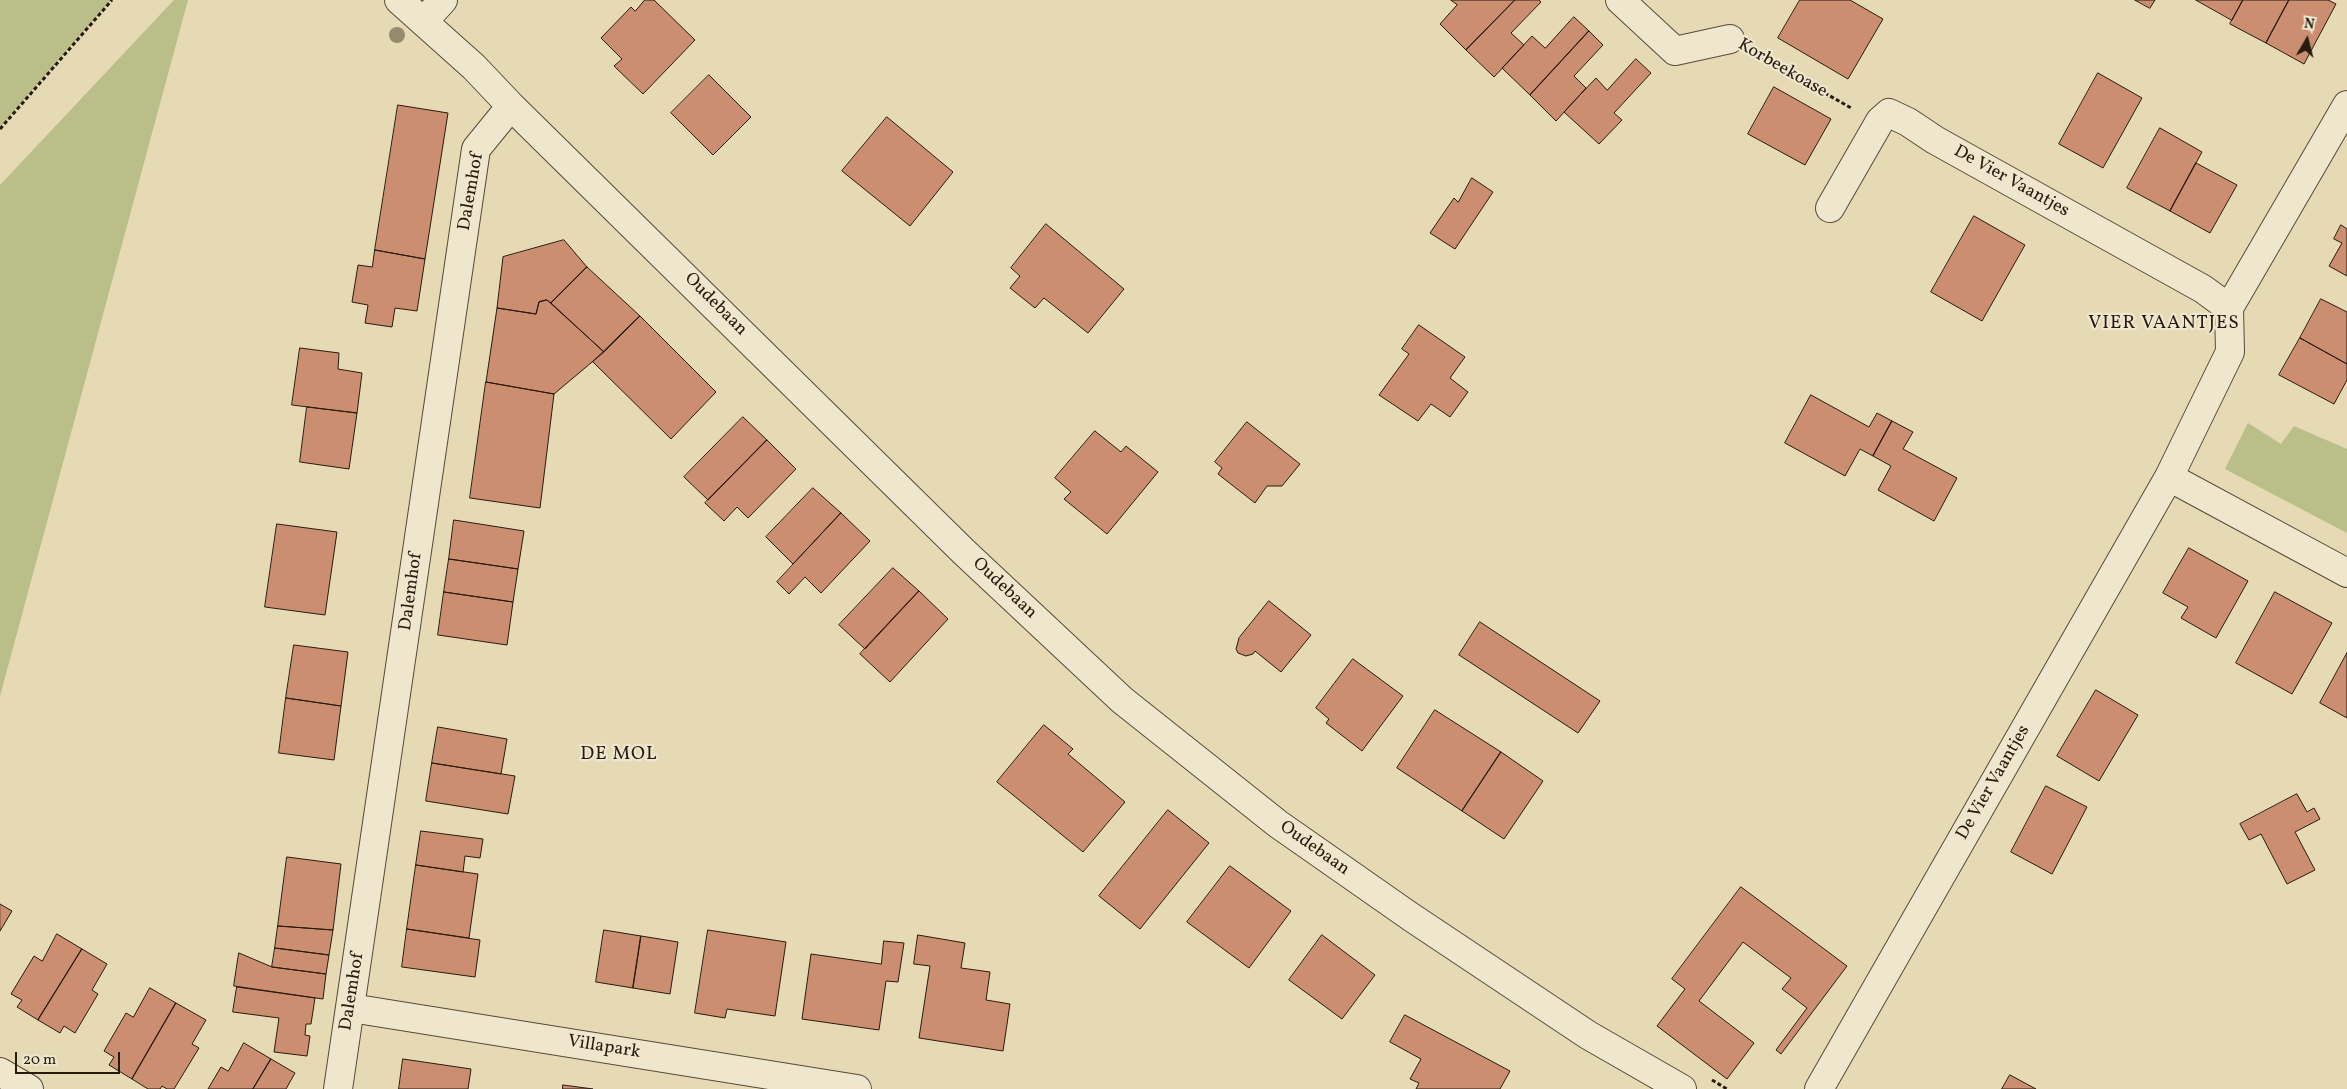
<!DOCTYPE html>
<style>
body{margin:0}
#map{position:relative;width:2347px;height:1089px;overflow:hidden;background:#e5dab3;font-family:Vollkorn,serif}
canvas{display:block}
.north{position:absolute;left:2282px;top:15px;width:50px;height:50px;-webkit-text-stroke:4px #eee7ce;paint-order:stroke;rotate:8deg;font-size:14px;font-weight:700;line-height:20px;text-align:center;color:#291a10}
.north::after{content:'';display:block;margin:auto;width:18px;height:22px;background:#291a10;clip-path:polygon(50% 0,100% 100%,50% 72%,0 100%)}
.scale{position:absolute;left:15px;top:1052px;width:105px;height:22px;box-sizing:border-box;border:2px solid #291a10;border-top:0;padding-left:6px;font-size:15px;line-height:18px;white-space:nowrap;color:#291a10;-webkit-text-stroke:4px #eee7ce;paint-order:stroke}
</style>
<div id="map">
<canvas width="2347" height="1089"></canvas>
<div class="north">N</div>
<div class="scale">20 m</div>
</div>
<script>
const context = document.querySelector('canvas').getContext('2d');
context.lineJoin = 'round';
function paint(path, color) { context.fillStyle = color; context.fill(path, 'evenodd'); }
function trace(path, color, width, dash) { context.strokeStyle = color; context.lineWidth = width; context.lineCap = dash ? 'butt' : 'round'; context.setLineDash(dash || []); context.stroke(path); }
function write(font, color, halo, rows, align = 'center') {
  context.font = font + ' Vollkorn,serif'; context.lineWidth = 4.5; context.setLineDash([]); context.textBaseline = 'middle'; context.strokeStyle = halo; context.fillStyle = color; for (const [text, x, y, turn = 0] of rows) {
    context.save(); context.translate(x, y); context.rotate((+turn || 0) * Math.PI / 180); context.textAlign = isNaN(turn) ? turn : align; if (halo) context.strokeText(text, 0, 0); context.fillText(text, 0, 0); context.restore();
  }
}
paint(new Path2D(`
 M0 0H111L0 127Z
 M174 0H188L0 696V185Z
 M2248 423 2281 444 2294 426 2347 449V533L2225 469Z`), '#babe89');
const building = new Path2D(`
 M645 0H654L695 40 643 94 614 66 622 59 601 38 631 7 635 11Z
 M1451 0H1515L1466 50 1440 24 1457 5Z
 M1515 0H1539L1541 2 1511 33 1524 45 1494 77 1466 50Z
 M1800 0H1850L1883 19 1848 79 1778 38Z
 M2135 0H2155L2150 8Z
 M2196 0H2243L2232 20Z
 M2243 0H2289L2266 43 2230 24Z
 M2289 0H2328L2336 4 2304 64 2266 43Z
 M1574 17 1589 31 1530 95 1502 68 1532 36 1545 48Z
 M1589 31 1603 45 1574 76 1586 88 1556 121 1530 95Z
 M1636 59 1651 73 1614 113 1622 120 1599 144 1564 112 1596 78 1607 90Z
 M2098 73 2142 98 2103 168 2059 144Z
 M709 75 751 117 713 155 671 113Z
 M1774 87 1831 119 1805 165 1748 134Z
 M398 105 448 113 425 259 375 250Z
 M887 117 953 172 910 226 842 171Z
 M2160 128 2202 152 2170 211 2127 188Z
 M2196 163 2237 185 2210 233 2170 211Z
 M1472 178 1493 192 1455 249 1430 233 1454 198 1458 202Z
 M1974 216 2025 245 1982 321 1931 292Z
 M1046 224 1124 289 1088 333 1044 298 1035 308 1010 288 1020 276 1011 268Z
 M2341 225 2347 229V276L2329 266 2342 243 2334 239Z
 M564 240 587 267 551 303 547 300 539 302 536 314 497 308 503 257Z
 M375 250 425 259 417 311 395 308 392 327 365 323 368 305 352 302 358 265 372 267Z
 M587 267 640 316 604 352 551 303Z
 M2321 299 2347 312V364L2300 338Z
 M547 300 604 352 554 394 486 382 497 308 536 314 539 302Z
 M640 316 716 392 671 439 593 362Z
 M1419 325 1465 357 1450 378 1468 392 1450 417 1431 404 1418 421 1379 395 1409 354 1402 349Z
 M2300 338 2347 364V380L2334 404 2279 375Z
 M300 348 339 353 338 369 362 373 357 413 292 405Z
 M486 382 554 394 540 508 470 498Z
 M1811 395 1869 427 1877 413 1892 421 1873 456 1860 449 1845 476 1785 443Z
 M307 407 357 413 349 469 300 462Z
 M743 417 767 440 708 500 684 477Z
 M1892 421 1913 432 1903 449 1957 478 1934 521 1878 490 1891 466 1873 456Z
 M1247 422 1300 464 1282 486H1267L1255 503 1218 474 1222 468 1215 462Z
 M1095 431 1121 452 1126 446 1158 472 1107 534 1064 499 1071 492 1055 478Z
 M767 440 796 469 748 518 737 507 724 521 705 503Z
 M813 488 841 513 793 564 766 537Z
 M841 513 870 541 821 593 805 577 789 594 777 582Z
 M454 520 524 531 518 569 449 559Z
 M277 524 337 532 325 615 265 607Z
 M2189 548 2248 581 2216 638 2181 618 2188 607 2163 593Z
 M449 559 518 569 513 602 444 592Z
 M893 568 919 591 865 649 839 625Z
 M919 591 948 619 890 682 860 654Z
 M444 592 513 602 507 645 438 635Z
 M2275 592 2332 623 2292 694 2236 663Z
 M1269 601 1311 635 1281 672 1255 651 1253 654 1246 656 1238 653 1236 649 1239 638Z
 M1480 622 1600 701 1578 733 1459 655Z
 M294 645 348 652 341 706 286 698Z
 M2347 653V718L2320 703Z
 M1353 659 1403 696 1362 751 1326 723 1329 719 1316 708Z
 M2096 690 2138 715 2099 781 2057 756Z
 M286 698 341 706 334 760 279 753Z
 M1435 710 1501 752 1462 811 1397 768Z
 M1044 725 1073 749 1068 754 1125 802 1083 852 997 782Z
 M438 727 507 739 501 774 432 763Z
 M1501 752 1543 781 1504 839 1462 811Z
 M432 763 515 776 508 814 426 801Z
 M2046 786 2087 807 2052 874 2011 852Z
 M2297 794 2307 812 2314 808 2320 819 2295 832 2315 870 2287 884 2261 834 2249 840 2240 824Z
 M1168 810 1209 843 1140 929 1099 896Z
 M421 831 483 839 480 858 465 856 463 872 416 865Z
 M287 857 341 864 333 930 278 926Z
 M416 865 478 874 469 938 407 929Z
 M1230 866 1291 911 1249 968 1187 922Z
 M1741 887 1847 966 1781 1054 1776 1050 1807 1008 1782 989 1791 978 1743 942 1699 1001 1754 1043 1727 1079 1657 1026 1685 989 1672 979Z
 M0 904 12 911 0 931Z
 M278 926 333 930 329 955 275 948Z
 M407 929 480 940 475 977 402 967Z
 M604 930 641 936 633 988 596 982Z
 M708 930 786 942 775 1016 727 1009 725 1018 695 1013Z
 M57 934 82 949 38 1020 17 1007 22 1000 11 994 34 956 42 961Z
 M918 935 965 943 961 968 990 972 986 1000 1010 1004 1003 1051 919 1038 930 966 914 964Z
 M1322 935 1375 975 1342 1019 1289 980Z
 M641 936 678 942 670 994 633 988Z
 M884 941 904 943 898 982 886 981 879 1030 802 1019 811 954 881 964Z
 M275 948 329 955 326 974 272 967Z
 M82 949 107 964 92 990 98 994 75 1033 64 1026 60 1033 38 1020Z
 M239 953 272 967 326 974 323 999 234 986Z
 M237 987 315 998 311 1024H306L305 1035 310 1036 307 1056 274 1052 279 1018 233 1012Z
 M150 988 176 1003 132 1079 109 1065 114 1057 104 1051 126 1013 133 1017Z
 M176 1003 206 1020 192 1044 199 1048 174 1089H167L162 1086 160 1089H148L132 1079Z
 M1405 1015 1510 1071 1500 1089H1416L1419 1083 1410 1079 1421 1059 1390 1042Z
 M244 1043 271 1059 253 1089H208L221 1067 228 1071Z
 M271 1059 295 1073 286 1089H253Z
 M403 1059 471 1069 468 1089H399Z
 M2010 1075 2036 1089H2002Z
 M563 1085 593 1089H563Z`);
paint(building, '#cc8e71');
trace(building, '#291a10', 1);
const minor = new Path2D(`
 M399 0 474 67 511 106 964 552 1122 700 1278 824 1411 917 1588 1035 1682 1089
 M1620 0 1675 51 1730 39
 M424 21 443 0
 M1830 208 1880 121 1889 113 1908 122 1935 140 2203 289 2229 308 2347 105
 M2169 477 2347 573
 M351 1008 857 1089
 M0 1072 29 1089
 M338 1089 476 149 511 106
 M1819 1089 2169 477 2230 352 2229 308`);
trace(minor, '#584a39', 30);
trace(new Path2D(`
 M1757 54 1851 108
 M0 129 112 0
 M1712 1080 1727 1089`), '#291a10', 3, [4, 2.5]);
trace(minor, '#eee7ce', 28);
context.fillStyle = '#958b6d';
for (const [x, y] of [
 [397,35]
]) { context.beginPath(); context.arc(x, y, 8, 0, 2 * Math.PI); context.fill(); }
write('18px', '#291a10', '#eee7ce', [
 ["Korbeekoase",1782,69,30],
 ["De Vier Vaantjes",2011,182,29],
 ["Dalemhof",472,192,-80],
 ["Oudebaan",715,305,45],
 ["Oudebaan",1004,589,43],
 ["Dalemhof",412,592,-82],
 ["De Vier Vaantjes",1994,783,-60],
 ["Oudebaan",1314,849,35],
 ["Dalemhof",353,992,-81],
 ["Villapark",604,1048,9]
]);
context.letterSpacing = '1px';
write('19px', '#291a10', '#eee7ce', [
 ["VIER VAANTJES",2164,325],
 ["DE MOL",619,756]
]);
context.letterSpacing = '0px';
</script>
